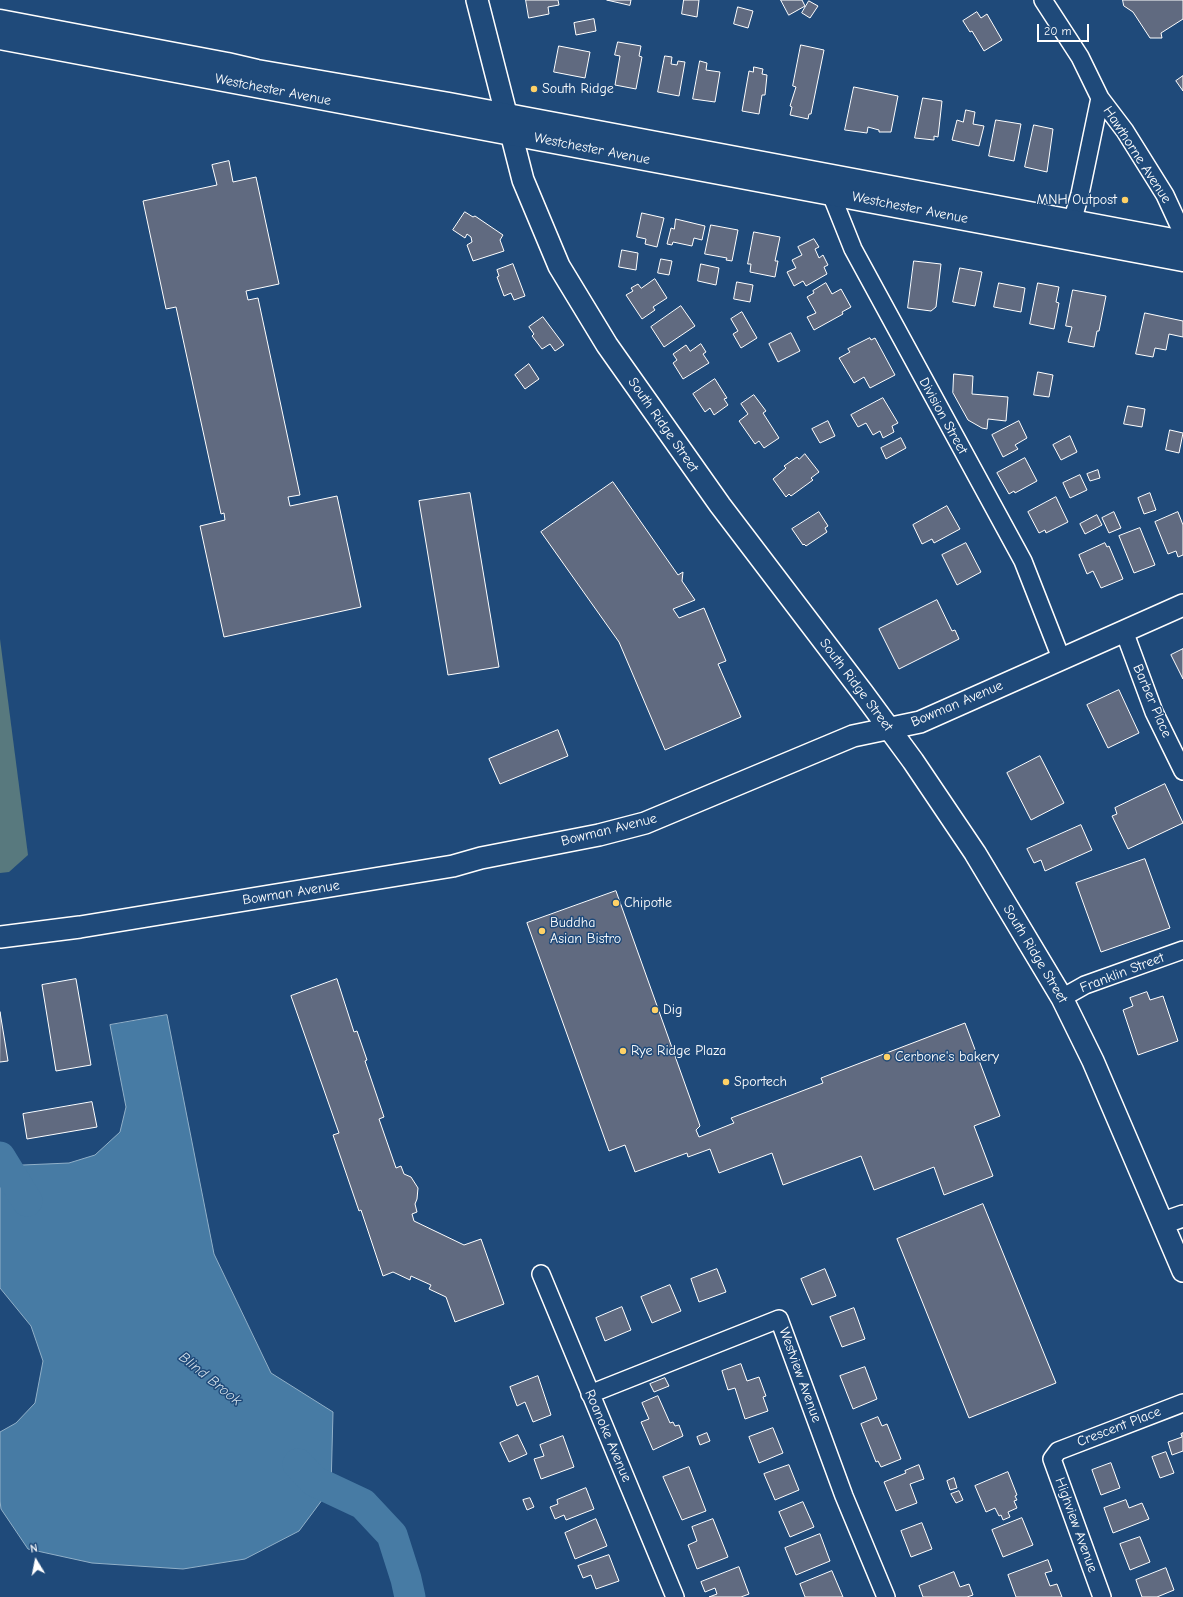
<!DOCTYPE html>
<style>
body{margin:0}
#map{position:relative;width:1183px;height:1597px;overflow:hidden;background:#1f4a7a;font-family:"Comic Neue",sans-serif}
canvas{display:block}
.north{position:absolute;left:16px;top:1541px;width:40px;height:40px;-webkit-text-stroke:3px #1f4a7a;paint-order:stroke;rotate:350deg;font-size:11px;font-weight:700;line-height:16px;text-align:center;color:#fff}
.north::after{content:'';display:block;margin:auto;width:14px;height:18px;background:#fff;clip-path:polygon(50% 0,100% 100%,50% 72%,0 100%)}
.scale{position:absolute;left:1037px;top:24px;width:52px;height:18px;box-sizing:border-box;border:2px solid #fff;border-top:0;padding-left:5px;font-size:12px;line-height:14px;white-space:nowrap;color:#fff;-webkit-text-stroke:3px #1f4a7a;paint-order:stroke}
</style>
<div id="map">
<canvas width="1183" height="1597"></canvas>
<div class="north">N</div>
<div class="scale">20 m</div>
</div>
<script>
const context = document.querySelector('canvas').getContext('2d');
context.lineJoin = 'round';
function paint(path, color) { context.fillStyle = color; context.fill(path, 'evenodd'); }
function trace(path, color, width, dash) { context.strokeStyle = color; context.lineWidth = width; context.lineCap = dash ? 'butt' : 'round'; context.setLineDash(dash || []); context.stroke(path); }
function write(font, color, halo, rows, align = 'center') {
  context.font = font + ' "Comic Neue",sans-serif'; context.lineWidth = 3; context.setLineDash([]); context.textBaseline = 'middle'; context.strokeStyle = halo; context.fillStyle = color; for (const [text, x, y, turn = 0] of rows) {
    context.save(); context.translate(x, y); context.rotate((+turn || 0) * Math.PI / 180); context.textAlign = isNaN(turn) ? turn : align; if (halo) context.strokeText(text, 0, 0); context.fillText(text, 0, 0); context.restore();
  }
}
paint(new Path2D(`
 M0 639 28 855 9 872 0 873Z`), '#58797e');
const water = new Path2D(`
 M167 1015 214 1254 271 1373 333 1412 331 1488 299 1531 245 1559 183 1569 92 1563 28 1549 1 1509 0 1501V1432L16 1423 35 1403 43 1361 31 1326 0 1288V1166L69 1163 95 1155 120 1132 126 1107 110 1025Z`);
paint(water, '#477ba4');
trace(water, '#91b0c8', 1);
trace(new Path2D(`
 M0 1157 27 1201
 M298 1464 314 1481 363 1504 392 1535 406 1579 410 1597`), '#477ba4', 31);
const building = new Path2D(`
 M526 0H558L559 5 548 7 549 14 529 18Z
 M607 0H631L630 5Z
 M684 0H699L697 17 682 14Z
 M781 0H802L805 6 789 15Z
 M1123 0H1183V19L1161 33 1162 38H1150L1133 12 1124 6Z
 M809 1 818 6 810 18 802 13Z
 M738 7 753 11 748 28 734 24Z
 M977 12 981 18 987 14 1002 40 984 51 972 31 970 32 963 21Z
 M594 19 596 31 576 35 574 23Z
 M618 42 641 46 639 56 642 57 636 89 615 85 620 56 615 55Z
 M801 45 824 50 811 114H809L808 119 790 115 792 107 790 106 796 87 793 86Z
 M559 46 590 52 585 78 554 72Z
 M665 56 672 57 671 64 677 65 678 61 685 62 679 96 658 92Z
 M700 61 707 63 706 70 720 72 715 102 693 99Z
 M754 67 763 69 762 74 767 75 765 95H762L759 114 742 111 749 71 753 72Z
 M1183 76V91L1176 81Z
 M854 87 898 96 891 132H879V130L868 127 867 133 845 130Z
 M923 98 942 101 938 137 934 136V140L915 138Z
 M966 110 975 112 973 124 984 126 979 146 952 140 957 120 963 122Z
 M996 120 1021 124 1014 161 989 156Z
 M1034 125 1053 129 1047 172 1025 167Z
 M229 161 233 182 256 177 279 284 246 291 248 300 258 298 300 495 288 497 290 506 337 496 361 607 224 637 200 526 225 520 224 513 221 514 176 307 166 309 143 201 217 185 212 165Z
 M465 212 473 217 475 216 503 235 500 240 504 251 473 261 467 245 472 242 471 237 467 234 465 238 453 230Z
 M642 213 664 218 657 247 645 244 646 239 637 237Z
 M676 219 705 226 702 240 694 238 692 246 673 242 672 245 667 244 671 228 674 229Z
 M711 225 738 230 732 261 726 260 727 258 705 254Z
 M754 232 780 237 775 261H778L775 277 750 272 751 264H748Z
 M814 239 819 247 815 249 819 258 823 255 828 265 824 267 827 274 806 286 803 281 794 286 787 272 796 268 792 260 802 255 798 247Z
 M622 250 638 253 636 270 619 267Z
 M661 259 672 261 669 275 658 273Z
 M914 261 941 264 936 307 931 311 908 308Z
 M513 264 525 296 514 300 511 293 504 296 497 277 499 276 497 270Z
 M701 264 719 268 716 285 698 281Z
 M960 268 982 272 975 306 953 302Z
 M655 279 667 298 653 307 655 310 642 319 626 295 633 291 631 288 638 284 641 288Z
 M737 282 753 285 750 302 734 299Z
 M826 283 832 294 841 289 851 307 842 312 843 314 814 330 807 317 816 313 807 297 814 293 813 291Z
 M999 283 1025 288 1021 312 994 307Z
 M1038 283 1059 287 1056 302 1059 303 1054 329 1030 324Z
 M1073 290 1106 296 1099 331H1097L1094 347 1068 342 1072 327 1066 326Z
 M681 306 695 326 664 347 651 327Z
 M742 312 757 338 741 348 733 334 738 331 731 319Z
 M1145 313 1183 321V337L1169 334 1166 350 1155 348 1153 357 1136 354Z
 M543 317 564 345 555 351 550 344 542 349 532 336 534 334 529 327Z
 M791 333 800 351 778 362 769 344Z
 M870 338 871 340 875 338 895 375 870 388 864 377 854 383 839 358 850 352 848 349Z
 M701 344 706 352 703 354 709 363 683 379 673 363 677 360 673 354 686 345 690 351Z
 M529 364 539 379 525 389 515 375Z
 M1038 372 1053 375 1049 397 1034 395Z
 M954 374 973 376 972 394 1008 397 1006 421 988 419 987 429 982 428 968 420 953 393Z
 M715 379 727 398 724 399 728 405 714 415 710 408 705 412 693 394Z
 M754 395 766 411 763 413 779 438 764 448 759 441 755 444 739 421 748 414 741 404Z
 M883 398 898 423 892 426 894 432 883 438 880 431 873 435 866 423 858 427 851 415Z
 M1128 406 1145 409 1142 427 1124 424Z
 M828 421 835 436 820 443 812 429Z
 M1019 421 1027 438 1015 445 1018 449 1003 457 992 435Z
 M1170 430 1183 433 1179 453 1166 450Z
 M1070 436 1077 452 1061 460 1053 445Z
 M901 438 906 448 886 459 881 448Z
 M805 454 819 472 811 478 813 480 791 496 789 494 786 497 773 479 786 468 784 466 797 457 799 459Z
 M1025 458 1037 481 1015 493 1014 491 1009 494 997 473Z
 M1098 470 1100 478 1090 481 1087 474Z
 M1080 475 1087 490 1070 498 1063 483Z
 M613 482 678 575 683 572 682 581 695 600 673 609 679 618 704 608 726 661 718 664 741 717 665 750 619 642 541 532Z
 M470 493 499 667 448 675 419 501Z
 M1150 493 1156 510 1144 514 1138 498Z
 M1056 497 1068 522 1046 533 1045 530 1039 533 1028 512Z
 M947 506 960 529 934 543 932 539 922 544 913 525Z
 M819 512 828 526 825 528 827 532 806 546 804 544 803 545 792 529Z
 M1114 512 1121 528 1109 533 1102 518Z
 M1178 512 1183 525V555L1178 557 1176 551 1168 554 1155 522Z
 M1097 515 1102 525 1085 534 1080 524Z
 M1140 528 1155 565 1134 573 1119 536Z
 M966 543 981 572 957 585 942 555Z
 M1105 543 1107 547 1109 546 1123 579 1101 588 1093 571 1087 574 1079 555Z
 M937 600 952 631 955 630 959 639 899 669 879 629Z
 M1183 649V679L1171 655Z
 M1119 690 1139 733 1108 748 1087 705Z
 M558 730 568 756 500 784 489 759Z
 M1040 756 1064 803 1031 820 1007 773Z
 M1165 784 1183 823 1128 849 1112 816 1117 814 1115 808Z
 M1081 825 1092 850 1045 871 1041 860 1034 863 1027 849Z
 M1145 859 1170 928 1101 952 1076 883Z
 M616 891 700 1126 696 1130 699 1137 734 1123 731 1118 823 1083 821 1078 965 1023 1000 1116 974 1126 993 1176 944 1195 934 1167 874 1190 861 1156 783 1185 772 1153 719 1173 710 1149 688 1157 687 1153 635 1172 625 1145 609 1151 527 923Z
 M76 979 91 1065 56 1071 42 985Z
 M337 979 354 1032 357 1031 367 1060 365 1061 384 1117 379 1119 396 1168 401 1166 404 1174 411 1177 418 1188 417 1199 415 1204 417 1212 412 1214 414 1221 464 1245 481 1239 504 1304 455 1322 446 1297 429 1289 431 1285 411 1276 410 1280 393 1272 383 1276 361 1210 359 1211 333 1135 339 1133 291 996Z
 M1147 992 1150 1000 1163 996 1178 1041 1138 1055 1123 1010 1133 1006 1130 998Z
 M0 1012 8 1061 0 1062Z
 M92 1102 97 1127 27 1139 23 1114Z
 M983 1204 1056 1383 969 1418 897 1239Z
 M717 1269 726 1292 699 1302 691 1279Z
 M825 1269 836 1296 812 1305 801 1279Z
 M670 1285 681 1311 652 1323 641 1297Z
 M622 1307 631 1330 605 1341 596 1318Z
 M854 1308 865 1339 842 1347 830 1317Z
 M741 1364 747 1381 759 1377 766 1396 763 1397 768 1411 745 1419 735 1388 728 1390 722 1371Z
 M865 1367 877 1399 853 1409 840 1376Z
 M538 1376 551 1415 533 1422 525 1402 517 1406 510 1387Z
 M665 1378 669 1386 654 1392 650 1384Z
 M658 1396 670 1423 673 1422 675 1426 679 1425 683 1436 653 1450 641 1422 649 1419 642 1403Z
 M878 1417 882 1426 887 1424 901 1459 881 1467 878 1461 876 1462 861 1424Z
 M773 1428 783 1453 759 1463 749 1437Z
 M707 1433 710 1441 700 1445 697 1437Z
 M1183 1433V1451L1172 1455 1168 1442 1182 1437 1181 1434Z
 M518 1435 527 1454 509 1462 500 1443Z
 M563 1436 574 1467 541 1479 534 1459 544 1456 540 1445Z
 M1166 1452 1174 1473 1160 1478 1152 1457Z
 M1111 1463 1120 1488 1101 1495 1092 1470Z
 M789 1465 799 1490 775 1500 764 1474Z
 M919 1465 924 1479 910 1484 917 1503 896 1511 884 1482 906 1473 905 1471Z
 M689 1467 706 1511 682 1520 663 1477Z
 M1008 1472 1017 1495 1015 1496 1017 1500 1014 1501 1017 1508 1008 1512 1010 1517 1003 1520 1001 1515 999 1516 995 1508 986 1512 975 1486Z
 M954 1478 957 1488 950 1490 947 1481Z
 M586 1488 594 1509 566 1520 564 1515 555 1519 550 1507 558 1504 557 1500Z
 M959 1491 963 1500 956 1503 951 1494Z
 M530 1498 534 1507 527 1510 523 1500Z
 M1126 1500 1129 1508 1142 1503 1149 1519 1113 1533 1104 1508Z
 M803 1502 814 1527 790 1537 779 1512Z
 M1022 1518 1033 1545 1003 1557 992 1530Z
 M596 1519 607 1546 575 1559 565 1533Z
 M713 1519 728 1557 697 1569 688 1545 697 1541 692 1527Z
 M922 1523 932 1549 911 1557 901 1531Z
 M820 1534 830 1561 796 1575 785 1548Z
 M1140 1537 1150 1562 1130 1570 1120 1544Z
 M609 1555 619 1581 596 1589 591 1575 583 1578 578 1566Z
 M1048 1560 1052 1571 1045 1573 1050 1586 1057 1584 1062 1597H1016L1008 1575Z
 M739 1567 749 1594 741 1597H709L717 1594 715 1588 705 1592 701 1582Z
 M1166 1568 1174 1590 1157 1597H1142L1136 1580Z
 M832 1571 843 1597H805L800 1584Z
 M954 1572 960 1587 969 1584 973 1595 967 1597H923L919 1586Z`);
paint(building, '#606a80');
trace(building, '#fff', 1);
const minor = new Path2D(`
 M1043 0 1080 57 1100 98 1125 131 1165 195 1183 234
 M827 184 853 249 1023 561 1061 658
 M1080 230 1072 222 1080 194 1100 98
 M1124 631 1154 712 1183 771
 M1062 998 1085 985 1183 950
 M541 1274 675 1597
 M590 1394 779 1319 844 1496 886 1597
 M1102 1597 1052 1459 1058 1451 1183 1403`);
const tertiary = new Path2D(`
 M477 0 523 180 559 266 607 345 720 505 863 693 913 761 975 853 1062 998 1093 1061 1183 1271
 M0 937 80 927 453 866 481 858 599 835 645 823 853 736 920 722 1183 605
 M1163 1223 1183 1216`);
const secondary = new Path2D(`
 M0 21 227 64 257 71 449 104 1183 242
 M0 38 1183 260`);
trace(minor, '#fff', 20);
trace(tertiary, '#fff', 24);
trace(secondary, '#fff', 25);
trace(minor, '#1f4a7a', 17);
trace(tertiary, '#1f4a7a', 21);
trace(secondary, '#1f4a7a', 22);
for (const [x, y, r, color] of [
 [534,89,4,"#ffd166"],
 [1125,200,4,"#ffd166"],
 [616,903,4,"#ffd166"],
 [542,931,4,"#ffd166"],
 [655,1010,4,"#ffd166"],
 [623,1051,4,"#ffd166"],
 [887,1057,4,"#ffd166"],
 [726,1082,4,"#ffd166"]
]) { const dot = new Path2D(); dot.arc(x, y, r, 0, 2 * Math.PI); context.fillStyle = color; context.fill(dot); trace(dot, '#1f4a7a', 1.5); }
write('14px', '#fff', '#1f4a7a', [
 ["South Ridge",542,89],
 ["MNH Outpost",1117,200,"right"],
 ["Chipotle",624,903],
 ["Buddha",550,923],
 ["Asian Bistro",550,939],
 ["Dig",663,1010],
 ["Rye Ridge Plaza",631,1051],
 ["Cerbone's bakery",895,1057],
 ["Sportech",734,1082]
], 'left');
write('14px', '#fff', '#1f4a7a', [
 ["Westchester Avenue",273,90,11],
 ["Westchester Avenue",592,149,11],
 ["Hawthorne Avenue",1137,155,57],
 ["Westchester Avenue",910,208,11],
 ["Division Street",943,416,61],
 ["South Ridge Street",663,425,55],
 ["South Ridge Street",856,685,53],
 ["Barber Place",1152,701,67],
 ["Bowman Avenue",957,704,-23],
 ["Bowman Avenue",609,830,-14],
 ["Bowman Avenue",291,893,-9],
 ["South Ridge Street",1035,954,59],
 ["Franklin Street",1122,973,-21],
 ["Westview Avenue",800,1375,70],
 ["Crescent Place",1119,1427,-21],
 ["Roanoke Avenue",608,1436,67],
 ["Highview Avenue",1076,1525,70]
]);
write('italic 15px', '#d1dee8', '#1f4a7a', [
 ["Blind Brook",210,1379,39]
]);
</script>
